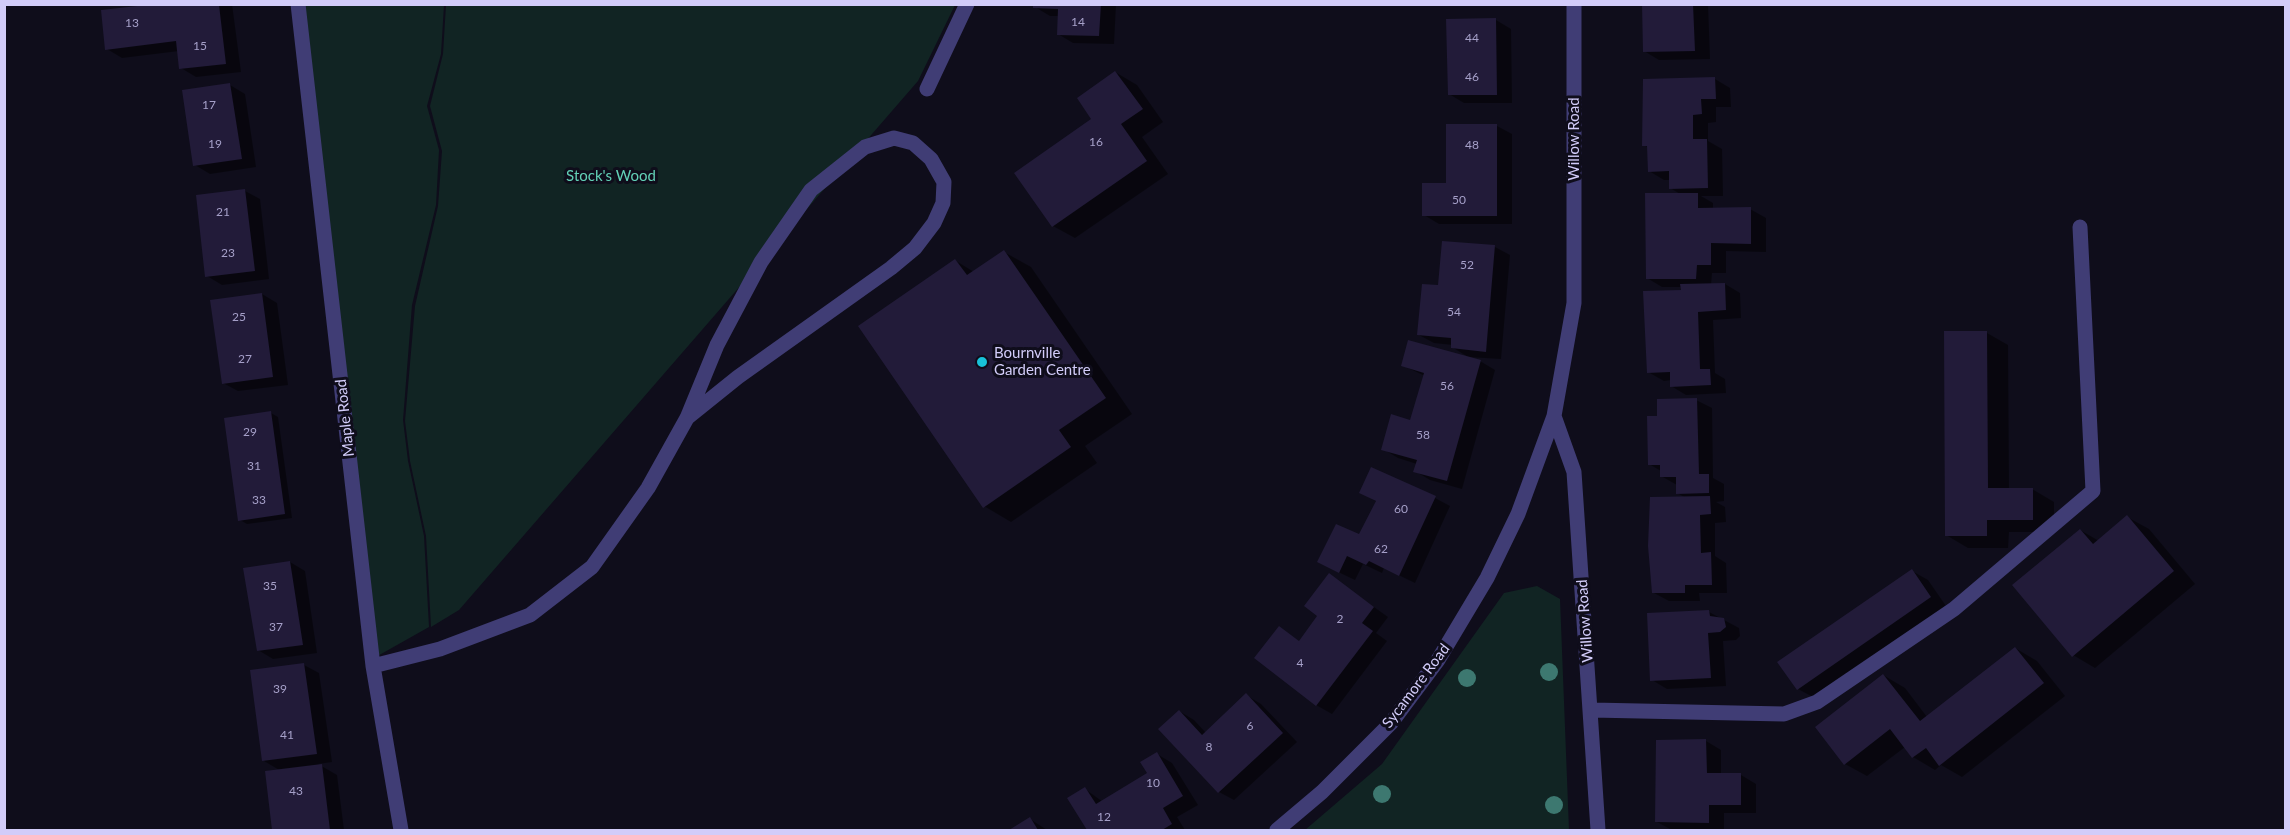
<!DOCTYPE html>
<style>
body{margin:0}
#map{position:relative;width:2290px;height:835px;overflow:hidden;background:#0f0d1b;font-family:Lato,sans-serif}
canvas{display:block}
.frame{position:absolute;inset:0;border:6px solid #d2ccf9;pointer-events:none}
</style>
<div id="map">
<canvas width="2290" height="835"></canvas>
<div class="frame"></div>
</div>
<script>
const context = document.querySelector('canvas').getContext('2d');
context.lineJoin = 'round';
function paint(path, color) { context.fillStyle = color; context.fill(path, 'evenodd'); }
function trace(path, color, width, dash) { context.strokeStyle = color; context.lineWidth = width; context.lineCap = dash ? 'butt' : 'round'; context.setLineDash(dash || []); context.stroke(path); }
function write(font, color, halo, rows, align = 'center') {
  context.font = font + ' Lato,sans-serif'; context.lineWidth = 6; context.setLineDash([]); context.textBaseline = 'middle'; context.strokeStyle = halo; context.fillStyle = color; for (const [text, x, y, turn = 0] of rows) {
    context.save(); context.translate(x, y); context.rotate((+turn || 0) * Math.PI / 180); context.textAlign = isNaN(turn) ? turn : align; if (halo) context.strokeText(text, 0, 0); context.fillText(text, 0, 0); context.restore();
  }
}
paint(new Path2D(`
 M302 5H444L441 54 427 106 439 150 436 205 412 305 403 420 408 461 424 536 429 627 374 658Z
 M446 5H955L918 81 459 610 431 627 426 536 410 461 405 421 415 306 438 206 442 151 430 106 443 54Z
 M1537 586 1560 599 1569 830H1305L1382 764 1504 593Z`), '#112423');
paint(new Path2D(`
 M158 4H232L241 72 196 77 181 68 179 51 122 58 107 49 102 11Z
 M1035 4H1116L1114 44 1073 43 1058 34 1059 16H1050L1035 7Z
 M1643 4H1708L1710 59 1659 60 1644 51Z
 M1496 20 1511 29 1512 103H1464L1449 94Z
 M1115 72 1137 85 1163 122 1142 137 1168 174 1075 238 1053 226 1094 120Z
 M1715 79 1730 88 1731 107H1716V122L1708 123V141L1722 149 1723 196H1701L1713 203V209H1750L1766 218V252L1726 251V273H1712L1711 285 1725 284 1740 293 1741 318 1713 320 1715 373 1725 379 1726 393 1686 395 1671 386V380L1664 381 1648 372 1682 291V287H1662L1647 278 1682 195 1670 188V180H1664L1649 171V148L1644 145Z
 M230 85 245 94 256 167 210 174 195 165Z
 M1497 126 1512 134V224H1439L1424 215Z
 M245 191 260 199 269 279 222 285 207 276Z
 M1495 247 1510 255 1501 359 1468 357 1452 347 1453 345 1434 343 1419 335 1439 287Z
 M1004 252 1031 267 1132 414 1085 446 1097 463 1011 522 984 506 956 261 974 272Z
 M262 294 277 303 288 385 238 391 223 383Z
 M1987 333 2008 345 2009 489H2032L2054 502V532H2009L2008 548H1968L1946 535Z
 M1480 361 1495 370 1462 489 1430 480 1415 471 1417 464 1398 458 1383 449 1411 422 1425 376 1402 365Z
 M1696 400 1712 408 1713 478 1724 484V501L1716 502 1725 507 1726 522 1715 523V556L1726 563 1727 593H1699L1700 601H1669L1654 593 1686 498 1677 493V485L1661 476V471L1649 464 1659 417Z
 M271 413 278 417 292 518 247 524 240 520Z
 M1361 493 1435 498 1450 506 1415 583 1384 568 1382 573 1363 564 1355 580 1334 570 1360 536 1377 502Z
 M2127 517 2149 529 2195 584 2095 668 2073 655 2080 530 2099 541Z
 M290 562 305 571 317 653 273 659 258 650Z
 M1912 571 1928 580 1946 606 1813 697 1798 689Z
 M1329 575 1388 617 1376 633 1387 641 1332 714 1316 705 1279 628 1300 642 1319 615Z
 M1709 612 1739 628 1740 636 1736 640 1723 641 1726 686 1667 689 1652 680Z
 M2015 648 2037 661 2065 696 1962 777 1941 765 1935 770 1913 757 1905 747 1867 776 1845 764 1883 675 1905 688 1927 717Z
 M304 665 319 673 332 762 318 764 337 775 344 830H274L266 773 281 771 264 761Z
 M1246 695 1261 704 1297 742 1234 800 1219 792 1179 711 1194 720 1206 733Z
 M1706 741 1721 750V775H1741L1756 784V813H1724V830H1672L1657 822Z
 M1157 754 1172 763 1198 805 1177 817 1185 830H1089L1069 798 1085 789 1103 802 1149 774Z
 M1030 819 1047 830H1011Z`), '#0007');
paint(new Path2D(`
 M1033 4H1101L1099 36 1057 35 1058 9 1033 8Z
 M1642 4H1693L1695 51 1643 52Z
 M146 5H219L226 64 179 69 176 41 105 50 101 10Z
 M1496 18 1497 95H1448L1446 19Z
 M1115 71 1143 109 1121 124 1147 161 1052 227 1014 173 1091 119 1077 98Z
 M1715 77 1716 99H1701L1702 114 1693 115V139H1707L1708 188 1669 189V171L1648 172 1647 146H1642L1643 79Z
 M230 83 242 159 193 166 182 90Z
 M1446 124H1497V216H1422V183H1446Z
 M245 189 255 271 205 277 196 195Z
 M1645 193H1698V208L1751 207V244L1711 243V265H1697L1696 279H1646Z
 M1442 241 1495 245 1486 352 1451 348V338L1417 335 1422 284 1438 285Z
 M1004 250 1106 398 1059 430 1071 447 983 508 858 326 955 259 967 275Z
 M1725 283 1726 310 1698 312 1700 369H1710L1711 385 1670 387V372L1647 373 1643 291 1681 290 1680 284Z
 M262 293 273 377 222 384 210 300Z
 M1944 331H1987L1988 488H2033V520H1987V536H1945Z
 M1408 340 1481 360 1447 481 1413 472 1417 460 1381 450 1391 414 1410 420 1424 373 1401 366Z
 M1697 398 1699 474H1709V493L1676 494V477H1660V465H1648L1647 416H1657V399Z
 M271 411 285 514 238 521 224 418Z
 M1371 467 1436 496 1399 576 1369 561 1366 565 1347 556 1339 573 1317 562 1336 524 1359 534 1376 501 1359 493Z
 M1710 496 1711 514 1700 515 1701 553 1711 552 1712 585H1685V593H1652L1648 546 1650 497Z
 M2127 515 2174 571 2072 657 2012 585 2080 529 2093 544Z
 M290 561 303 645 257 651 243 568Z
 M1912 569 1931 597 1797 690 1777 662Z
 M1329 573 1374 607 1362 623 1373 631 1316 706 1254 658 1279 626 1299 641 1317 616 1304 606Z
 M1709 610 1710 616 1724 618 1726 627 1720 632 1708 633 1711 678 1650 681 1647 613Z
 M2015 647 2044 683 1939 766 1926 748 1912 758 1890 729 1844 765 1815 727 1883 674 1920 721Z
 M304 663 317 754 262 761 250 670Z
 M1246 693 1283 733 1218 793 1158 729 1179 710 1202 735Z
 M1706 739 1707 773H1741V805H1709V823L1655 822 1656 740Z
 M1157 752 1183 796 1163 808 1172 824 1162 830H1087L1067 798 1085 787 1096 804 1147 773 1140 762Z
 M322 764 330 830H272L265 771Z
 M1030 817 1038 830H1009Z`), '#221b39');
trace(new Path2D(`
 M298 4 373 666 401 830
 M927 89 967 4
 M1554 416 1574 472 1598 830
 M373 666 440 649 530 615 592 567 648 488 687 418 717 345 761 262 811 190 865 147 894 138 913 143 931 159 944 182 943 203 934 223 915 248 891 268 738 377 687 418
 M1592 710 1784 714 1817 702 1954 609 2093 491 2080 227
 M1277 830 1322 792 1391 723 1438 660 1487 578 1518 514 1554 416 1574 303V4`), '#403d75', 15);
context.fillStyle = '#3d7870';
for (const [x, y] of [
 [1549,672],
 [1467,678],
 [1382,794],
 [1554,805]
]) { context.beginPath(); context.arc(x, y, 9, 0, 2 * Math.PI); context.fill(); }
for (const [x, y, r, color] of [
 [982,362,6,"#18c2d9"]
]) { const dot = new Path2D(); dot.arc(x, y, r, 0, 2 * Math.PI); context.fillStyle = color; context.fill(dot); trace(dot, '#0f0d1b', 2); }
write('12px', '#a6a0c9', null, [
 ["14",1078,22],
 ["13",132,23],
 ["44",1472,38],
 ["15",200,46],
 ["46",1472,77],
 ["17",209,105],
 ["16",1096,142],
 ["19",215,144],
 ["48",1472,145],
 ["50",1459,200],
 ["21",223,212],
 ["23",228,253],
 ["52",1467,265],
 ["54",1454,312],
 ["25",239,317],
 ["27",245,359],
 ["56",1447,386],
 ["29",250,432],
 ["58",1423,435],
 ["31",254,466],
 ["33",259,500],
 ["60",1401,509],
 ["62",1381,549],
 ["35",270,586],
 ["2",1340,619],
 ["37",276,627],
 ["4",1300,663],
 ["39",280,689],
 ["6",1250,726],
 ["41",287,735],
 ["8",1209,747],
 ["10",1153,783],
 ["43",296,791],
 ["12",1104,817]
]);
write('15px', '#d2ccf9', '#0f0d1b', [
 ["Willow Road",1574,139,-90],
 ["Maple Road",345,418,-96],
 ["Willow Road",1585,621,-94],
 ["Sycamore Road",1416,686,-53]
]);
write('15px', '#62d0b6', '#0f0d1b', [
 ["Stock's Wood",611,176]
]);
write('15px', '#d2ccf9', '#0f0d1b', [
 ["Bournville",994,353],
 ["Garden Centre",994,370]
], 'left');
</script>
